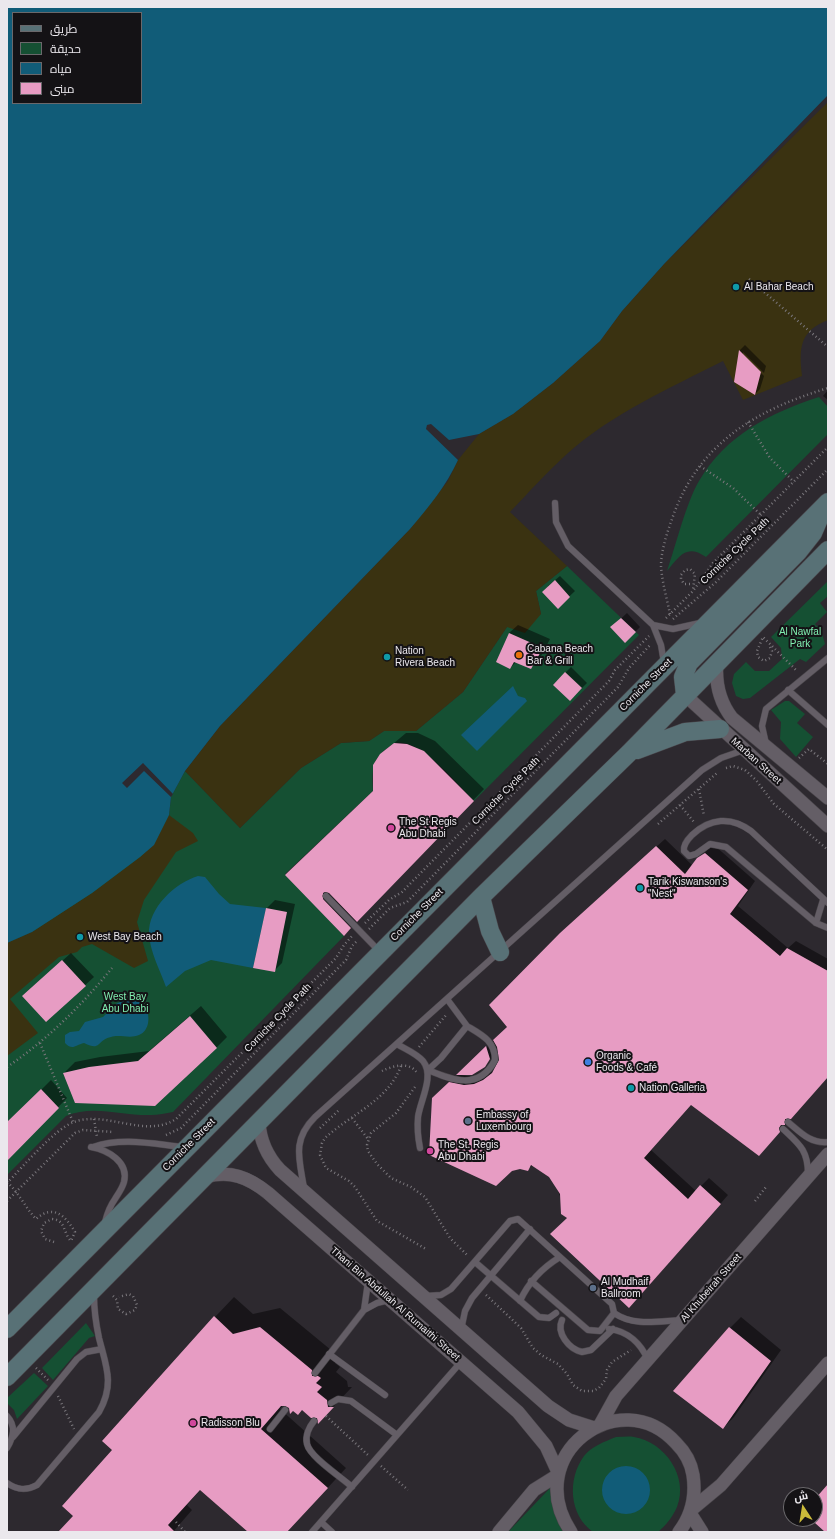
<!DOCTYPE html>
<meta charset="utf-8">
<style>
body{margin:0}
#map{position:relative;width:835px;height:1539px;overflow:hidden;background:#2d292f;font-family:Arial,Cairo,sans-serif}
canvas{display:block}
.frame{position:absolute;inset:0;border:8px solid #ebe8ed;pointer-events:none}
.legend{position:absolute;left:12px;top:12px;width:130px;height:92px;box-sizing:border-box;background:#141215;border:1px solid #6a686b;margin:0;padding:5px 7px;list-style:none;font-size:12px;color:#ebe8ed}
.legend li{display:flex;align-items:center;gap:8px;height:20px}
.legend b{width:20px;border:1px solid #6a686b}
.north{position:absolute;left:783px;top:1487px;width:40px;height:40px;box-sizing:border-box;background:#141215;border:1px solid #6a686b;border-radius:50%;rotate:348deg;font-size:11px;font-weight:700;line-height:16px;text-align:center;color:#ebe8ed}
.north::after{content:'';display:block;margin:auto;width:14px;height:18px;background:#caba3a;clip-path:polygon(50% 0,100% 100%,50% 72%,0 100%)}
</style>
<div id="map">
<canvas width="835" height="1539"></canvas>
<div class="frame"></div>
<ul class="legend">
<li><b style="height:5px;background:#587176"></b>طريق</li>
<li><b style="height:11px;background:#155033"></b>حديقة</li>
<li><b style="height:11px;background:#115c78"></b>مياه</li>
<li><b style="height:11px;background:#e79cc3"></b>مبنى</li>
</ul>
<div class="north">ش</div>
</div>
<script>
const context = document.querySelector('canvas').getContext('2d');
context.lineJoin = 'round';
function paint(path, color) { context.fillStyle = color; context.fill(path, 'evenodd'); }
function trace(path, color, width, dash) { context.strokeStyle = color; context.lineWidth = width; context.lineCap = dash ? 'butt' : 'round'; context.setLineDash(dash || []); context.stroke(path); }
function write(font, color, halo, rows, align = 'center') {
  context.font = font + ' Arial,sans-serif'; context.lineWidth = 4; context.setLineDash([]); context.textBaseline = 'middle'; context.strokeStyle = halo; context.fillStyle = color; for (const [text, x, y, turn = 0] of rows) {
    context.save(); context.translate(x, y); context.rotate((+turn || 0) * Math.PI / 180); context.textAlign = isNaN(turn) ? turn : align; if (halo) context.strokeText(text, 0, 0); context.fillText(text, 0, 0); context.restore();
  }
}
paint(new Path2D(`
 M819 397 828 407V434L706 557C687 544 680 555 667 571 676 545 686 503 699 481 726 435 770 413 819 397Z
 M567 566 639 635 474 801C459 786 416 733 393 744 391 745 388 748 386 749 371 760 372 774 373 791L285 874 344 936 173 1112C166 1113 158 1115 151 1115 122 1116 93 1104 66 1116L7 1175V943L32 932 169 815 171 797 185 771 240 828 301 768 341 743 369 741 384 731H416L463 692 507 627 541 614 536 591Z
 M828 581V596L820 603 827 612 815 624 821 630 825 644 806 662 800 659 750 698 743 699 736 696 732 683 734 674 746 662 755 671H769L782 659 781 648 771 637Z
 M785 701H789L805 714 797 723 813 737 796 757 780 739 781 722 771 710Z
 M86 1323 95 1336 89 1338 53 1380 42 1368Z
 M34 1373 48 1386 17 1419 14 1410 7 1403V1398Z
 M616 1437C622 1437 629 1436 634 1437 665 1442 689 1477 677 1507 672 1518 666 1525 658 1532H593C569 1515 567 1479 584 1456 592 1446 604 1442 616 1437Z
 M551 1487 557 1516 566 1532H508Z`), '#155033');
paint(new Path2D(`
 M828 102V320C799 331 799 349 802 376L743 400 723 361C670 388 613 413 568 453 548 471 529 492 510 512L567 566 536 591 541 614 525 633 507 627 463 692 416 731H384L369 741 341 743 301 768 240 828 185 771 220 726 410 529 448 481 458 460 479 434 513 414 553 383 600 341 622 311 664 264Z
 M169 815 193 833 198 841 176 852 144 900 137 922 148 961 134 968 92 944 82 947 77 952 59 957 10 999 38 1033 7 1056V943L32 932 92 893 140 857 154 844Z`), '#3a3211');
paint(new Path2D(`
 M7 7H828V95L664 264 622 311 600 341 553 383 513 414 479 434 449 440 431 424 427 425 426 429 458 460C446 486 429 507 410 529L220 726 185 771 171 797 169 815 154 845 140 857 92 893 32 932 7 943ZM13 13H141V103H13Z
 M513 686 518 696 525 698 527 701 477 751 461 735Z
 M198 876 205 877 219 894 230 904 266 908 253 968 211 960 185 971 166 987C160 970 150 952 149 934 148 908 175 883 198 876Z
 M128 998C134 999 140 1000 144 1006 151 1014 150 1031 139 1035 130 1039 119 1034 111 1037 96 1040 102 1052 84 1043 75 1045 73 1051 65 1043V1035L70 1032 79 1031 85 1022 103 1017 116 1004Z
 M602 1490a24 24 0 1 1 48 0a24 24 0 1 1-48 0Z`), '#115c78');
paint(new Path2D(`
 M143 763 173 794 171 797 144 771 127 788 122 783Z`), '#2d292f');
paint(new Path2D(`
 M745 345 766 366 764 373 743 352V355L764 376 760 389 755 394 735 381 740 350Z
 M828 390V400L823 396Z
 M560 576 575 591 558 607 548 586Z
 M627 613 640 627 625 642 612 627Z
 M518 625 550 639 539 660 531 668 516 662 510 668 509 633Z
 M571 667 587 683 570 700 554 684Z
 M406 733H418L435 741 484 789 344 935 286 875 374 791 381 754Z
 M665 839 693 866 707 850 714 845 755 881 738 906 788 948 796 941 828 959V1076L765 1148 692 1104 651 1150 696 1191 709 1178 728 1195 637 1299 568 1217 555 1183 549 1176 533 1165 527 1170 442 1090 508 1027 569 925ZM499 1049 501 1060 492 1072 483 1076 473 1077 461 1075 484 1066Z
 M275 900 295 904 282 963 274 971 267 908Z
 M71 953 94 977 46 1021 32 988Z
 M201 1006 227 1037 216 1048 76 1102 64 1073 75 1062 100 1057 149 1051Z
 M51 1080 67 1098 7 1160V1124Z
 M234 1297 253 1314 280 1308 331 1350V1357L340 1358 335 1363 340 1367 336 1372 347 1381 348 1387H352L319 1422 318 1417 302 1409 283 1405 280 1409 346 1468 287 1532H249L201 1489 187 1505 192 1510 173 1532H60L74 1516 114 1450 215 1317Z
 M741 1317 781 1350 734 1417 723 1428 730 1328Z`), '#0007');
paint(new Path2D(`
 M739 350 761 372 755 395 734 382Z
 M555 580 570 597 558 609 542 592Z
 M621 618 636 632 625 643 610 627Z
 M509 633 543 648 531 669 514 662 510 669 496 662Z
 M565 672 582 688 570 701 553 685Z
 M394 743 407 744 424 751 474 801 357 922 329 893 325 892 323 893V899L351 928 344 936 285 875 373 791V765L380 754Z
 M656 846 685 874 697 858 705 853 748 890 730 914 780 956 787 948 828 971V1077L791 1119H785V1125H781L779 1128 780 1132 759 1156 691 1105 644 1158 688 1199 700 1185 721 1204 629 1308 550 1234 567 1218 561 1214 560 1194 549 1177 531 1165 528 1171 520 1169 512 1171 496 1186 429 1155 432 1098 449 1082 464 1085 474 1084 483 1080 492 1073 499 1060 497 1047 493 1040 507 1027 489 1005 560 933Z
 M266 908 287 912 275 972 253 968Z
 M62 960 86 986 46 1022 22 996Z
 M190 1016 217 1048 155 1106 75 1103 63 1073 89 1067 138 1061Z
 M486 1046 490 1059 485 1067 472 1075H456Z
 M41 1089 59 1108 7 1161V1122Z
 M214 1316 233 1334 260 1327 312 1370V1376H318L321 1378 316 1383 322 1387 317 1392 327 1400 328 1407H334L318 1424 317 1418H311L302 1410 298 1415 293 1411 290 1414 289 1408 285 1406H281L261 1429 328 1488 287 1532H248L200 1490 168 1525 175 1532H58L73 1516 62 1506 112 1450 102 1441Z
 M729 1327 771 1361 723 1429 673 1391Z
 M828 1484V1532H825L815 1523V1499Z`), '#e79cc3');
const lane = new Path2D(`
 M555 503 556 522 568 546 653 625 661 645 664 663
 M653 625 673 629 700 623
 M788 690 828 725
 M766 744 762 726 766 709 828 658
 M326 896 379 951
 M828 903 751 831C731 816 710 818 692 835 687 840 683 845 684 851L689 856 696 854 710 844 726 847 816 923 828 928
 M816 923 823 900
 M447 999 467 1026 441 1058 428 1070C452 1080 479 1091 495 1060 495 1041 482 1035 467 1026
 M397 1044C405 1049 416 1053 423 1061 435 1076 420 1101 418 1117 417 1128 418 1138 420 1148
 M788 1122C801 1133 811 1144 828 1142
 M783 1129C799 1144 808 1150 808 1174
 M91 1147C108 1150 129 1162 124 1182 122 1189 118 1194 115 1199 110 1206 107 1214 105 1222
 M93 1147C122 1137 153 1144 183 1147
 M304 1188C299 1158 292 1140 315 1117L702 770 721 758 744 750
 M475 1262 539 1317 549 1318 556 1313
 M426 1296 441 1295 451 1289 510 1221 518 1219 612 1304 614 1313 600 1331 588 1330 531 1281
 M520 1301C529 1281 542 1268 560 1257
 M364 1310 368 1282
 M614 1313C634 1327 659 1321 681 1320
 M562 1320C556 1333 569 1349 582 1352L591 1350 613 1329
 M609 1329C628 1331 641 1344 648 1360
 M461 1330 465 1311 472 1298 530 1229
 M329 1354 385 1395
 M315 1373 364 1310 377 1303 389 1300
 M331 1403 338 1399 351 1401 397 1435
 M7 1416C16 1426 14 1436 7 1448
 M314 1421C309 1427 305 1436 307 1444 310 1457 341 1477 352 1487
 M270 1429 285 1410
 M13 1437 77 1359 86 1352 102 1349
 M7 1483C17 1490 26 1491 37 1485L99 1412C115 1384 106 1366 99 1338 96 1324 94 1310 94 1295
 M321 1522 332 1532
 M312 1532 461 1362`);
const street = new Path2D(`
 M717 662C715 683 719 701 732 718L828 798
 M685 695 828 826
 M259 1122C260 1141 267 1156 280 1170L548 1406 569 1420 594 1428
 M205 1177C230 1170 248 1177 268 1193L518 1412 546 1446 558 1472
 M600 1425 616 1396 828 1154
 M691 1510 721 1485 828 1363
 M690 1513 702 1532
 M499 1532 534 1490 558 1475
 M571 1532C520 1455 620 1381 676 1443 684 1451 691 1462 693 1475 696 1495 692 1515 679 1532`);
const secondary = new Path2D(`
 M685 695 683 677 689 663 798 552 813 533 819 519
 M637 750 685 732 720 729
 M481 897 490 931 500 952
 M7 1329 828 502
 M7 1377 481 897 629 753 828 550`);
trace(lane, '#49454a', 7);
trace(street, '#49454a', 14);
trace(secondary, '#49454a', 19);
trace(new Path2D(`
 M749 279 828 347
 M748 422 770 458 794 482
 M700 466 733 488 761 515
 M690 584H684L681 579V575L685 570 690 569 695 574 693 590
 M670 614C667 599 662 582 661 566 661 551 667 533 672 519 698 443 756 410 828 388
 M666 618 693 591 713 563 828 447
 M673 619 716 582 828 469
 M770 647 772 651 770 658 764 661 758 657 757 651 763 637 797 671
 M799 758 809 749 828 764
 M726 768 733 766 745 770 756 780 774 804 828 850
 M699 789 704 816
 M680 805 694 822
 M658 824 717 773
 M365 923 389 900 402 892 609 681 615 670 649 636
 M369 929 390 908 407 902 618 687 629 668 651 644
 M40 1043 73 1122
 M419 1047 447 1014
 M401 1066C388 1101 351 1114 325 1138L322 1143 320 1155 326 1168 349 1181 355 1187 377 1221 426 1249
 M7 1067C47 1040 81 1006 112 968
 M382 1071C392 1066 410 1061 417 1073
 M415 1087 396 1113 371 1133 367 1145 368 1151 377 1164 391 1178 411 1187 425 1197 450 1238 468 1256
 M352 1118 368 1139
 M94 1119 97 1137
 M320 1128 340 1109
 M166 1135 181 1128 346 960 352 946 357 941
 M7 1182C19 1193 25 1207 36 1219 53 1204 65 1215 75 1232L71 1241
 M7 1183C23 1167 54 1129 74 1122 106 1110 145 1139 176 1119L336 958 344 945 353 935
 M7 1201 75 1133 83 1130 113 1132
 M755 1201 766 1187
 M54 1242 45 1239 41 1231 44 1223 52 1219C66 1220 63 1233 71 1241
 M486 1295 521 1328 533 1348 541 1355 558 1364 567 1374 573 1385 582 1391H593L599 1388 606 1379 607 1370 612 1362 631 1350
 M113 1296 117 1300 118 1309 126 1314 135 1310 137 1305 133 1296 129 1294 119 1297
 M36 1368 48 1380
 M58 1396 74 1429
 M326 1416 368 1455
 M381 1466 408 1490
 M176 1522 185 1532`), '#7a777c', 2.5, [1, 3]);
trace(lane, '#645e66', 6);
trace(street, '#645e66', 13);
trace(secondary, '#587176', 18);
for (const [x, y, r, color] of [
 [736,287,4,"#0f9aa8"],
 [519,655,4,"#e8710a"],
 [387,657,4,"#0f9aa8"],
 [391,828,4,"#d1479c"],
 [640,888,4,"#0f9aa8"],
 [80,937,4,"#0f9aa8"],
 [588,1062,4,"#3f7fe0"],
 [631,1088,4,"#0f9aa8"],
 [468,1121,4,"#5c6f8a"],
 [430,1151,4,"#d1479c"],
 [593,1288,4,"#5c6f8a"],
 [193,1423,4,"#d1479c"]
]) { const dot = new Path2D(); dot.arc(x, y, r, 0, 2 * Math.PI); context.fillStyle = color; context.fill(dot); trace(dot, '#141215', 1.5); }
write('10px', '#ebe8ed', '#141215', [
 ["Al Bahar Beach",744,287],
 ["Cabana Beach",527,649],
 ["Bar & Grill",527,661],
 ["Nation",395,651],
 ["Rivera Beach",395,663],
 ["The St Regis",399,822],
 ["Abu Dhabi",399,834],
 ["Tarik Kiswanson's",648,882],
 ["\"Nest\"",648,894],
 ["West Bay Beach",88,937],
 ["Organic",596,1056],
 ["Foods & Café",596,1068],
 ["Nation Galleria",639,1088],
 ["Embassy of",476,1115],
 ["Luxembourg",476,1127],
 ["The St. Regis",438,1145],
 ["Abu Dhabi",438,1157],
 ["Al Mudhaif",601,1282],
 ["Ballroom",601,1294],
 ["Radisson Blu",201,1423]
], 'left');
write('10px', '#ebe8ed', '#141215', [
 ["Corniche Cycle Path",735,551,-44],
 ["Corniche Street",646,685,-45],
 ["Marban Street",756,761,42],
 ["Corniche Cycle Path",506,791,-45],
 ["Corniche Street",417,915,-45],
 ["Corniche Cycle Path",278,1018,-46],
 ["Corniche Street",189,1145,-45],
 ["Al Khubeirah Street",711,1288,-49],
 ["Thani Bin Abdullah Al Rumaithi Street",395,1304,41]
]);
write('10px', '#80edb0', '#141215', [
 ["Al Nawfal",800,632],
 ["Park",800,644],
 ["West Bay",125,997],
 ["Abu Dhabi",125,1009]
]);
</script>
